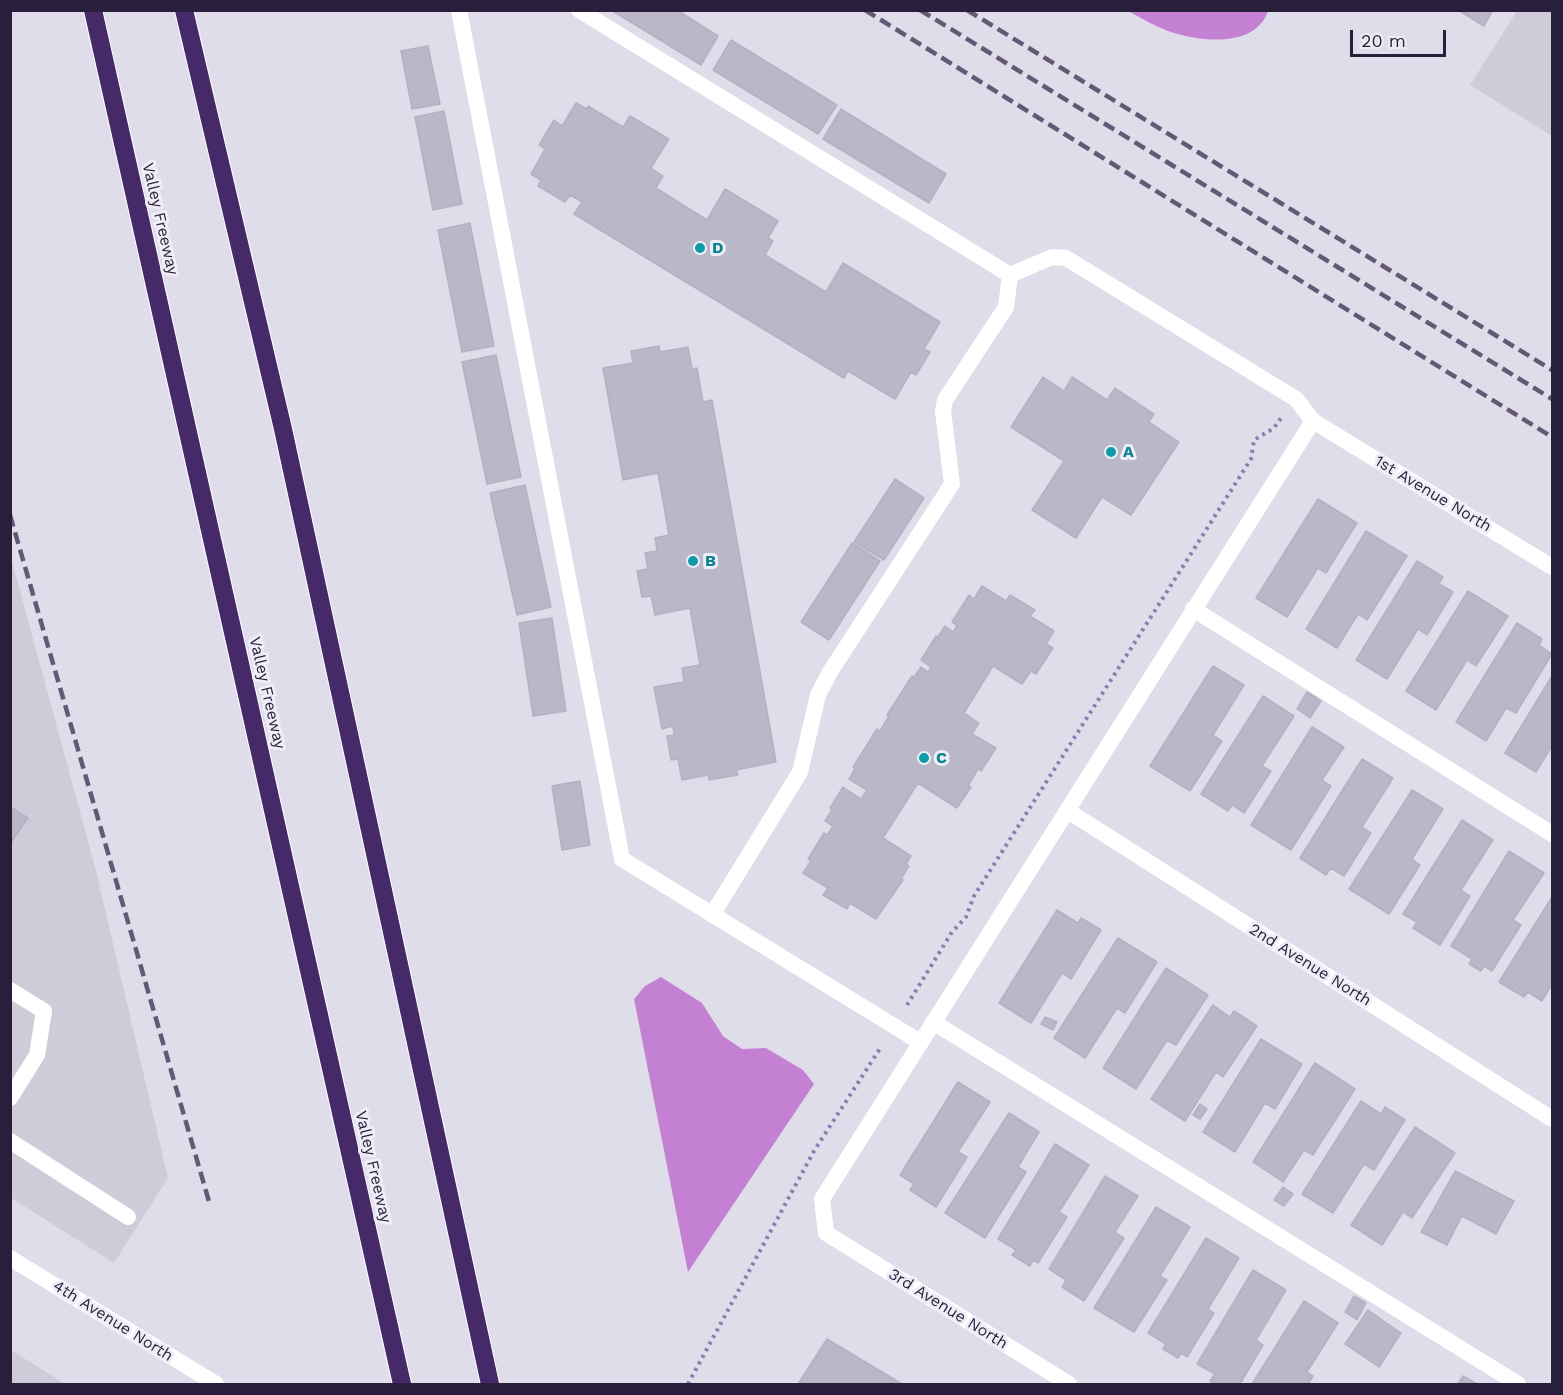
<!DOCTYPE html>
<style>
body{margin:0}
#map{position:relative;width:1563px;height:1395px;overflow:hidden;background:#e0ddea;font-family:"Work Sans",sans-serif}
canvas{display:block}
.frame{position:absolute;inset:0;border:12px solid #291e3b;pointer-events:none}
.scale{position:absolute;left:1350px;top:30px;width:96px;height:27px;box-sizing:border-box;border:3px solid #291e3b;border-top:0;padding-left:8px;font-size:18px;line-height:21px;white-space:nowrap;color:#291e3b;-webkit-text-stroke:4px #efeef7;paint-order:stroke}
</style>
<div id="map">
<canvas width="1563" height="1395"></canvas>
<div class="frame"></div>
<div class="scale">20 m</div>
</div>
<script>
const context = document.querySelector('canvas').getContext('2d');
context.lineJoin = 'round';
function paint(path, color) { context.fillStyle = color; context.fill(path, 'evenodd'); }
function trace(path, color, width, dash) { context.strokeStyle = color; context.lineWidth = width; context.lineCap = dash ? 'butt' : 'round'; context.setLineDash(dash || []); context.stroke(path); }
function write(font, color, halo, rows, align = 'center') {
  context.font = font + ' "Work Sans",sans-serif'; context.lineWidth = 6; context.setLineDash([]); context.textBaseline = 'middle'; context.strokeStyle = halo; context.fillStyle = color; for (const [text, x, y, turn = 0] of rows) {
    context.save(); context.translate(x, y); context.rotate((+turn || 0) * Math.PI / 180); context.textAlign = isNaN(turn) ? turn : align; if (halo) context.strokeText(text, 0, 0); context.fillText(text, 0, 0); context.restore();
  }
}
paint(new Path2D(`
 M1517 11H1552V136L1470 85Z
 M10 554 95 867 168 1178 114 1263 11 1198Z
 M11 1350 65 1384H11Z`), '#cfccda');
paint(new Path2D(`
 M1128 11 1268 10V11C1256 47 1204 42 1174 33 1158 28 1143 19 1128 11Z
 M661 977 702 1003 723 1036 742 1049 766 1048 803 1070 814 1084 688 1272 634 999 645 986Z`), '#c481d4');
const building = new Path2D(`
 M611 10H677L718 36 701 65Z
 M1458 10H1493L1484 26Z
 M731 40 837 105 818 134 713 70Z
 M428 46 440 104 412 109 401 51Z
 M576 103 587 109 588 106 623 127 630 116 669 139 651 168 663 176 656 188 707 220 725 189 778 221 768 238 773 241 765 255 826 292 843 263 940 322 924 349 930 352 916 375 911 372 895 399 848 371 844 378 574 214 582 202 570 195 565 202 538 186 541 180 531 174 545 149 539 145 554 120 562 126Z
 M841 109 946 174 929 203 823 139Z
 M444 111 462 204 433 210 415 117Z
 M470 223 494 346 462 352 438 230Z
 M659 346 660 352 688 347 692 369 697 368 703 402 712 400 776 762 736 770 738 775 709 780 708 775 682 780 678 759 671 760 667 736 674 735 673 726 662 729 654 687 684 682 682 668 700 665 690 608 655 615 651 596 642 597 637 571 648 569 645 553 657 551 655 538 669 535 658 473 623 480 603 368 633 363 631 351Z
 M496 355 521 477 487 484 462 362Z
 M1043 377 1064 391 1072 377 1107 400 1115 388 1154 414 1149 422 1179 442 1131 515 1102 497 1076 538 1032 510 1064 461 1011 427Z
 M895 479 924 498 884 560 854 542Z
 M525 485 551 607 517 615 490 493Z
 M1318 499 1357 523 1326 573 1318 568 1287 617 1256 598Z
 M1366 531 1407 556 1367 620 1358 614 1337 648 1306 629Z
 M852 543 880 561 829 640 801 622Z
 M1417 561 1443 577 1439 584 1453 592 1427 635 1418 629 1387 679 1356 660Z
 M982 586 1006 601 1010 595 1035 610 1030 616 1054 631 1046 644 1053 648 1036 674 1031 671 1022 684 993 666 964 713 979 723 972 734 996 748 981 771 978 769 968 786 971 787 957 808 918 783 883 838 911 856 906 864 909 866 901 879 903 880 876 919 850 903 847 909 823 895 828 888 803 873 811 861 808 859 824 833 827 835 833 826 825 821 832 810 830 808 843 787 861 799 867 790 849 779 855 769 853 767 877 729 880 731 889 716 887 715 912 676 914 677 921 667 928 672 931 667 921 660 936 636 938 637 945 626 953 632 957 626 952 622 969 595 974 599Z
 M1468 591 1508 616 1476 666 1467 660 1436 710 1406 691Z
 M552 618 566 711 533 716 519 623Z
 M1517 623 1542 639 1539 645 1552 654 1516 713 1506 708 1486 741 1456 722Z
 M1213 666 1244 685 1213 735 1222 741 1190 791 1150 766Z
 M1552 676V746L1536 772 1505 753Z
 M1307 692 1321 701 1310 718 1297 709Z
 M1263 696 1294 716 1262 766 1271 771 1244 813 1232 805 1228 811 1201 794Z
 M1312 727 1344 747 1322 780 1331 786 1291 850 1251 825Z
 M1362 759 1393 778 1362 827 1371 833 1344 876 1331 868 1326 875 1300 858Z
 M580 781 590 845 562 850 552 786Z
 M1412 790 1443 809 1412 859 1420 865 1389 914 1349 889Z
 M10 807 28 818 10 844Z
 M1462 820 1493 840 1461 890 1470 896 1440 945 1413 928 1417 922 1403 914Z
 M1509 851 1544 873 1513 920 1521 925 1492 971 1484 966 1481 971 1469 964 1472 959 1451 946Z
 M1552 897V984L1542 1001 1528 992 1524 997 1499 982Z
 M1057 910 1078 923 1081 918 1101 930 1071 979 1062 973 1031 1023 999 1003Z
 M1118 938 1157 962 1125 1013 1117 1008 1085 1058 1054 1038Z
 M1166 968 1208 995 1176 1045 1167 1040 1136 1089 1103 1068Z
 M1213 1005 1230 1017 1234 1011 1257 1026 1223 1077 1216 1072 1185 1121 1151 1099Z
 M1045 1017 1057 1022 1053 1030 1041 1024Z
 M1261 1039 1302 1064 1275 1109 1265 1103 1235 1152 1203 1132Z
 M1315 1063 1355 1089 1313 1155 1304 1150 1283 1182 1253 1162Z
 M958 1082 990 1102 958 1152 967 1157 936 1207 910 1190 914 1184 900 1175Z
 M1361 1101 1381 1114 1385 1107 1405 1120 1374 1170 1364 1164 1333 1213 1302 1194Z
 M1200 1104 1207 1109 1200 1119 1193 1115Z
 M1009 1113 1039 1132 1018 1167 1026 1172 985 1238 945 1213Z
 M1415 1127 1455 1153 1412 1218 1403 1212 1382 1245 1351 1225Z
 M1055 1144 1089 1165 1059 1212 1067 1217 1038 1263 1033 1260 1030 1266 1012 1255 1016 1250 998 1239Z
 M1455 1171 1514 1201 1496 1234 1462 1216 1447 1245 1421 1232Z
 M1105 1176 1138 1196 1115 1232 1124 1238 1084 1301 1062 1287 1066 1280 1049 1269Z
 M1283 1187 1293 1194 1284 1206 1274 1200Z
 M1156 1207 1190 1227 1160 1276 1167 1280 1134 1332 1094 1308Z
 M1206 1238 1239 1258 1208 1309 1214 1313 1187 1357 1181 1353 1178 1358 1163 1349 1166 1344 1148 1333Z
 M1253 1270 1286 1290 1256 1340 1263 1345 1240 1384H1215L1210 1381 1215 1374 1197 1364Z
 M1354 1296 1366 1303 1357 1320 1345 1312Z
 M1304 1301 1338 1323 1307 1372 1313 1376 1308 1384H1252Z
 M1368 1310 1401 1333 1379 1367 1345 1344Z
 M827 1339 902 1384H798Z
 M1463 1376 1477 1384H1458Z`);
paint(building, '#bab7c8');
trace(building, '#b5b0c4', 1.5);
const motorway = new Path2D(`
 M93 10 402 1384
 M184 10 283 429 490 1384`);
trace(motorway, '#fff', 20);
trace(new Path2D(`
 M907 1005 952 932 966 917 974 896 1251 459 1254 440 1274 428 1281 418
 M688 1384 814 1151 881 1047`), '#8e7cb0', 4, [3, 4.5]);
trace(new Path2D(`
 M459 10 622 859 920 1042
 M579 10 1010 275 1052 257 1066 258 1296 399 1313 421
 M1193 609 1552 834
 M712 915 800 772 818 695 830 672 952 484 943 411 945 400 1006 307 1010 275
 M10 990 44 1011 37 1055 10 1098
 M933 1022 1518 1384
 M10 1141 128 1217`), '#fff', 16);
trace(new Path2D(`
 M1068 811 1552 1119
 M1069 1384 826 1233 822 1199 1313 421 1552 567`), '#fff', 16);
trace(new Path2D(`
 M10 1258 216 1384`), '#fff', 16);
trace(motorway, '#452968', 18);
trace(new Path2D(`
 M865 10 1552 437
 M920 10 1552 399
 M967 10 1552 370
 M10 515 210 1205`), '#645877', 4.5, [12, 6]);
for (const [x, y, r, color] of [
 [700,248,6,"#0f9aa8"],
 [1111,452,6,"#0f9aa8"],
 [693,561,6,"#0f9aa8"],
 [924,758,6,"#0f9aa8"]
]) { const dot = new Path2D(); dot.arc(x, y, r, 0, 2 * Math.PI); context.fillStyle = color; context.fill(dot); trace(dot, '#efeef7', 2); }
write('16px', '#291e3b', '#efeef7', [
 ["Valley Freeway",160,219,77],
 ["1st Avenue North",1433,494,31],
 ["Valley Freeway",267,693,77],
 ["2nd Avenue North",1310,965,32],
 ["Valley Freeway",373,1167,77],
 ["3rd Avenue North",948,1309,32],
 ["4th Avenue North",113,1321,32]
]);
write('bold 16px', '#0d838f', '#efeef7', [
 ["D",712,248],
 ["A",1123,452],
 ["B",705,561],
 ["C",936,758]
], 'left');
</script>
